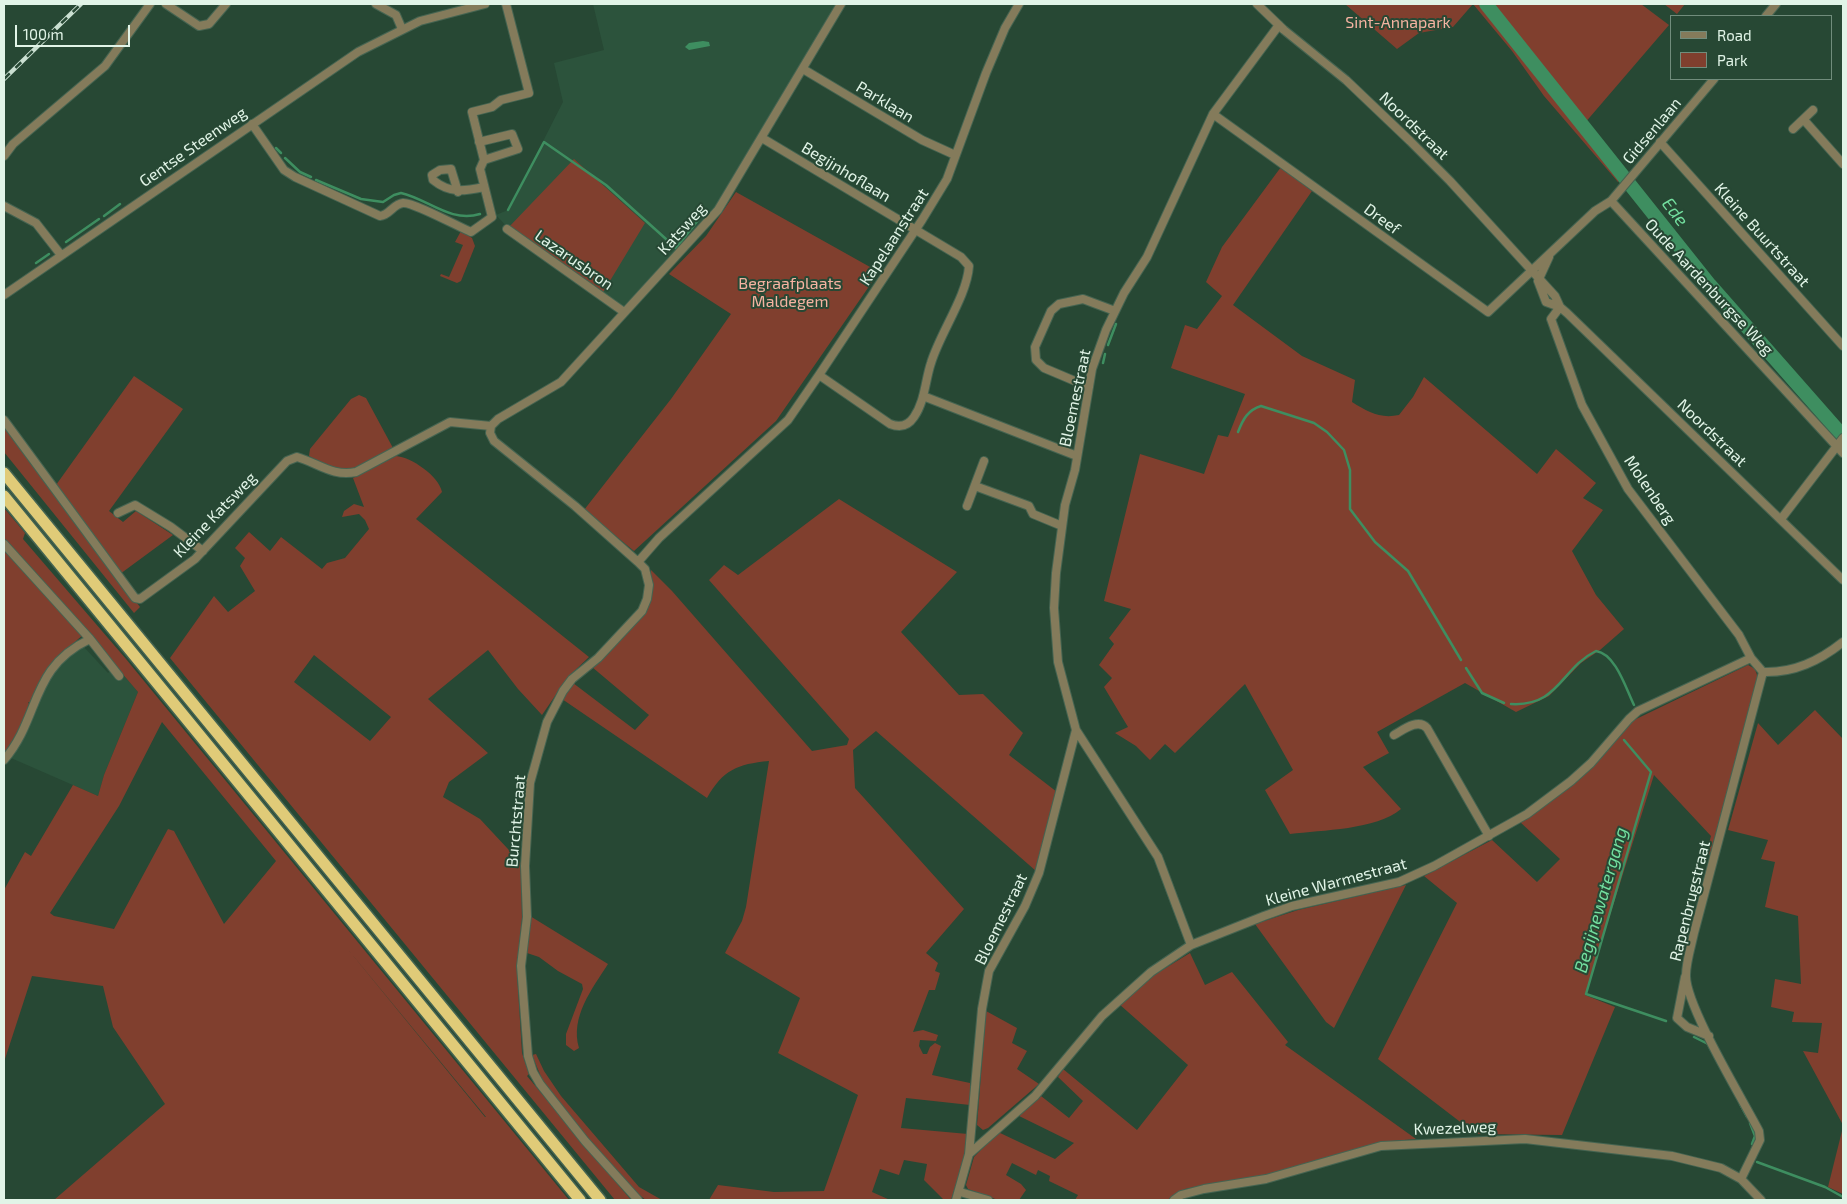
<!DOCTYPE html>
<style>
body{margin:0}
#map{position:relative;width:1847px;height:1204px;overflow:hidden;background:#274834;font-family:"Exo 2",sans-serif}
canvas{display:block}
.frame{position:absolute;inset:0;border:5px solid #e1f4e7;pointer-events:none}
.legend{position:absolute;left:1670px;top:15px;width:162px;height:65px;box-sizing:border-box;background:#274834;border:1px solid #718d7c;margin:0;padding:6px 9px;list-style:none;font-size:15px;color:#e1f4e7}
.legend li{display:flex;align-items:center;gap:10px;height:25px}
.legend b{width:25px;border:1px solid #718d7c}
.scale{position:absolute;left:15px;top:25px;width:115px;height:22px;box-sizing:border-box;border:2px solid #e1f4e7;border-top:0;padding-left:6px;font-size:15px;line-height:18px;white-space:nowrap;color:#e1f4e7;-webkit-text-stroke:4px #274834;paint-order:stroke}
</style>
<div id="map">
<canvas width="1847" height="1204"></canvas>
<div class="frame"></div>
<ul class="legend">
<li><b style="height:6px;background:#847b5b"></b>Road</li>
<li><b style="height:14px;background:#803f2e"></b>Park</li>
</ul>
<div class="scale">100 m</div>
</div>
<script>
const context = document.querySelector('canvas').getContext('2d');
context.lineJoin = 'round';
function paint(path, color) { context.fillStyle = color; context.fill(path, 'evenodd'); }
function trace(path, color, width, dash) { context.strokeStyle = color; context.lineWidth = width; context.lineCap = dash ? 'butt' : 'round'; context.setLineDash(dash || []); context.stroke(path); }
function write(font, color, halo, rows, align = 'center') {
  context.font = font + ' "Exo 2",sans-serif'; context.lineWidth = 4; context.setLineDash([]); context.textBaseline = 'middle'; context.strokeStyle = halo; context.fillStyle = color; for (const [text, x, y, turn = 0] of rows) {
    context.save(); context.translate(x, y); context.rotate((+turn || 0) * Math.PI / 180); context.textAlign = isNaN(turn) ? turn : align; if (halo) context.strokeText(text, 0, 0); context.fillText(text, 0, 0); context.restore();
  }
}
paint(new Path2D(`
 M593 4H836L760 136 715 207 695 231 623 307 508 228 496 215 508 210 563 102 554 63 604 50Z
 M83 646 108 673 116 666 138 692 104 775 98 796 11 758 44 686 65 657Z`), '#2c533c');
paint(new Path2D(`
 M1345 4H1641L1669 25 1584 124 1623 177 1618 182 1544 96 1512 51 1473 4 1453 27 1419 33 1397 49Z
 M1664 4H1685L1677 14Z
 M574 159 645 223 602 294 508 228Z
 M1281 167 1312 191 1233 305 1302 356 1355 380 1352 402C1368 412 1380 419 1399 415L1413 397 1424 377 1537 474 1556 449 1596 483 1583 498 1603 510 1572 551 1596 595 1624 629 1600 650 1581 663 1549 696 1516 712 1465 683 1377 732 1389 753 1363 767 1401 809C1376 830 1322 830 1290 834L1265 790 1293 770 1245 684 1175 753 1165 744 1150 760 1136 746 1115 733 1128 727 1104 687 1112 678 1099 665 1114 644 1109 638 1131 609 1104 601 1140 454 1204 474 1218 435 1228 437 1245 394 1171 368 1185 325 1197 329 1222 296 1206 282 1222 247Z
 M736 192 879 272 776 421 634 551 584 510 671 399 731 314 669 274 706 236Z
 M461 231 472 238 475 246 461 281 457 283 440 276 441 274 449 277 463 245 455 242Z
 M134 376 183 409 109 511 123 522 136 511 173 535 120 574 56 485Z
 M359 395 366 398 393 448C354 469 351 479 309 456L310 449 351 399Z
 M4 425 140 607 134 613 4 452Z
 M396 456C411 457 439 476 442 492L416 519 589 657 568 677 542 715 518 689 488 650 428 699 488 753 449 782 443 797 480 819 521 863 522 918 517 972 522 1053 529 1074 527 1076 631 1200H615L170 658 214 596 228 612 255 591 240 566 245 558 235 548 249 532 270 551 281 537 322 569 327 563 345 558 369 529 365 520 359 514 342 517 344 511 354 504 364 507 353 478ZM314 655 391 717 370 741 294 682Z
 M839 499 957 572 901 632 959 695 983 694 1023 733 1009 755 1057 792 1036 871 876 731 853 750 855 788 964 909 926 953 938 963 935 971 940 973 935 990H929L913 1032 923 1030 938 1035 936 1041 920 1040 919 1046 923 1054H927L930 1047 935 1043 941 1046 932 1075 970 1083V1105L906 1098 901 1128 968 1134 965 1156 951 1200H944L924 1180 927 1164 904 1160 899 1175 880 1169 872 1192 890 1200H709L718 1185 774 1192 824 1191 858 1095 778 1053 800 998 725 953 742 921 746 907 769 761C737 764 723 770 707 798L562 699 573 683 635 730 649 715 592 667 647 609 651 590V570L672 591 812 751 847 745 849 739 709 580 724 565 738 575Z
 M4 508 25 533 23 539 126 659 569 1200H54L165 1104 113 1027 103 986 32 976 4 1062V890L25 852 31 856 73 785 98 796 104 775 138 692 39 576 4 538ZM162 722 276 861 224 924 174 831 168 829 114 929 54 916 50 913 119 806ZM346 947 486 1117H485Z
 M4 547 83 635C55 659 46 668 31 703L28 702 29 704 20 728 4 754Z
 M1748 665 1755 669 1758 678 1710 855 1706 854 1711 836 1654 775 1585 995 1615 1007 1562 1135 1476 1134 1378 1059 1457 903 1424 876 1492 840 1537 882 1560 859 1520 822 1559 795 1588 770 1632 721Z
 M1815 710 1843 739V1125L1803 1051 1818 1053 1822 1023 1792 1022 1794 1012 1771 1007 1775 979 1801 984 1798 916 1765 907 1775 862 1761 859 1768 840 1728 830 1758 723 1778 745Z
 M1406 885 1334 1028 1326 1022 1255 924 1298 910Z
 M530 916 608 964C592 989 570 1017 579 1048L574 1051 566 1045V1034L583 989 582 984 558 971 539 957 527 953Z
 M1190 953 1205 985 1232 972 1288 1042 1285 1045 1416 1139 1381 1142 1263 1176 1185 1189 1167 1200H1075L1078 1195 1049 1181 1050 1176 1038 1170 1036 1175 1012 1163 1006 1175 1021 1184 1026 1190 1019 1200H998L968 1189 966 1185 974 1157 998 1132 1055 1159 1074 1143 1017 1115 1041 1096 1069 1118 1083 1101 1058 1077 1063 1069 1137 1130 1188 1065 1119 1004 1151 977Z
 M986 1011 1017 1028 1012 1043 1027 1051 1017 1069 1039 1084 988 1128 983 1130 977 1125Z
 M536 1054 544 1071 561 1096 639 1187 662 1200H646L629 1188 544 1084 532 1055Z
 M1843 1127V1194L1828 1187Z`), '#803f2e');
paint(new Path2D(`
 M703 41 709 42 710 46 689 50 685 47 689 43Z`), '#3e8e60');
trace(new Path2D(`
 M276 148 281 153
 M285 158 300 172 311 177
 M316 180 361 199 383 202 394 195 401 193C428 199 450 223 480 214
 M508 210 544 142 606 185 676 248 706 210
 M104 216 120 204
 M66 242 99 219
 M36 263 49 254
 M1108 345 1116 324
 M1103 363 1105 354
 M1238 432C1243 419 1248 410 1261 406L1314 423 1327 432 1344 450 1350 470V509L1375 542 1408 571 1461 660
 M1466 668 1482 693 1504 703
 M1511 704C1559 707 1561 668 1596 651 1616 654 1626 689 1634 705
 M1624 740 1651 772 1586 994 1666 1021
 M1694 1037 1708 1044 1711 1050
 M1740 1104 1747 1117
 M1750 1123 1755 1136 1752 1144
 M1757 1162 1825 1187 1843 1197`), '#3e8e60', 2.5);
trace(new Path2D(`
 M1486 4 1710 285 1843 436`), '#3e8e60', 14);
const minor = new Path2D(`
 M166 4 199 26 209 24 226 4
 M376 4 396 15 402 29
 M1257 4 1284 30 1346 80 1410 141 1450 181 1555 296 1560 307
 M1766 16 1776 4
 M803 69 922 140 955 155
 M1213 114 1488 312 1595 211 1611 201 1714 79
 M1804 120 1843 164
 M252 124 284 170 295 177 380 216C390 215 393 204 403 203 413 202 459 227 471 232L492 217 480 169 484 160 472 112 492 107 501 100 529 93 506 4
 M1793 129 1813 110
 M762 138 961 257 969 266C967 296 940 333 931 363 925 381 925 401 914 417 908 426 900 428 890 424L819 375
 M479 142 512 134 518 149 484 160
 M1660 142 1843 346
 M4 156 13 144 105 66 150 4
 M458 192 451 169 440 170 432 175 433 180C450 194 465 191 484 187
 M1611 201 1843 453
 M4 206 36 223 61 255
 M507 229 624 312
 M1538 281 1546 302 1560 307 1567 313 1843 580
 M1538 281 1549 257
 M4 295 358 52 420 21 485 4
 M1560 307 1551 319 1582 405 1628 489 1739 635 1751 658 1763 672
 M1089 387 1044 368 1036 360 1035 347 1051 311 1059 304 1083 299 1115 311
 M923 396 1077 456
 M4 420 135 598 140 599 195 559 287 461 297 457C318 463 333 477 356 472L450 422 491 426
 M491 426 490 433 494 441 575 506 638 562 645 569 649 585 647 599 642 611 598 658 572 679 563 691 547 722 530 783 525 866 527 917 521 966 528 1056 533 1072 540 1084 585 1141 638 1200
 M491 426 498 419 561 382 718 210 841 4
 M975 486 1029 506 1033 514 1062 526
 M967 506 984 461
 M118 513 135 505 171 527 203 551
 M1781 519 1843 438
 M4 544 90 639 119 676
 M638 562 659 538 788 420 819 375 922 220 947 179 986 73 1005 28 1019 4
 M1394 735C1403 730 1418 718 1427 728L1489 836
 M4 760C41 717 29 668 90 639
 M1191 945 1158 857 1076 730 1058 662 1054 608 1056 573 1065 505 1075 470 1092 369 1106 330 1124 293 1147 257 1213 114 1279 25
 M1685 977 1677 1018 1687 1027 1709 1036
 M969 1154 982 1009 989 971 1025 906 1039 873 1076 730
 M960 1192 988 1200
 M956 1200 969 1154 1035 1096 1102 1016 1151 972 1191 945 1264 916 1292 906 1399 882 1434 866 1527 814 1571 781 1591 763 1629 719 1638 711 1751 658
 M1174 1200 1181 1195 1204 1189 1266 1179 1381 1146 1525 1139 1672 1156 1721 1168 1741 1179
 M1761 1200 1741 1179 1760 1140 1759 1131C1743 1100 1685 1005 1686 975 1686 962 1691 947 1694 933L1763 672C1794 673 1819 661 1843 642`);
const highway = new Path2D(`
 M4 473 600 1200
 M4 496 580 1200`);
trace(minor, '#456451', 10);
trace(highway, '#456451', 14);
trace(minor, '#847b5b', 8);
trace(highway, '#e0cb78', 11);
const rail = new Path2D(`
 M4 79 81 4`);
trace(rail, '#cadfd1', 4.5);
trace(rail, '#274834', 2.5, [8]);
write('16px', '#f5b3a1', '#274834', [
 ["Sint-Annapark",1398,23],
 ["Begraafplaats",790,284],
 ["Maldegem",790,302]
]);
write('16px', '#e1f4e7', '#274834', [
 ["Parklaan",885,102,31],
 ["Noordstraat",1414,126,44],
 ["Gidsenlaan",1652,131,-50],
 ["Gentse Steenweg",193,147,-35],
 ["Begijnhoflaan",846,172,31],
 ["Dreef",1382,219,36],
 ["Katsweg",682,229,-48],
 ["Kleine Buurtstraat",1762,235,48],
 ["Kapelaanstraat",894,237,-57],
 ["Lazarusbron",574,260,35],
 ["Oude Aardenburgse Weg",1709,287,47],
 ["Bloemestraat",1075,398,-78],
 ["Noordstraat",1712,433,44],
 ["Molenberg",1650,490,56],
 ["Kleine Katsweg",215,515,-46],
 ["Burchtstraat",516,821,-85],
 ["Kleine Warmestraat",1336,882,-15],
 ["Rapenbrugstraat",1690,901,-76],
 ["Bloemestraat",1001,919,-64],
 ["Kwezelweg",1455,1128,-2]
]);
write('italic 18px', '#73df9f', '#274834', [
 ["Ede",1675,212,52],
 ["Begijnewatergang",1601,900,-74]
]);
</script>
